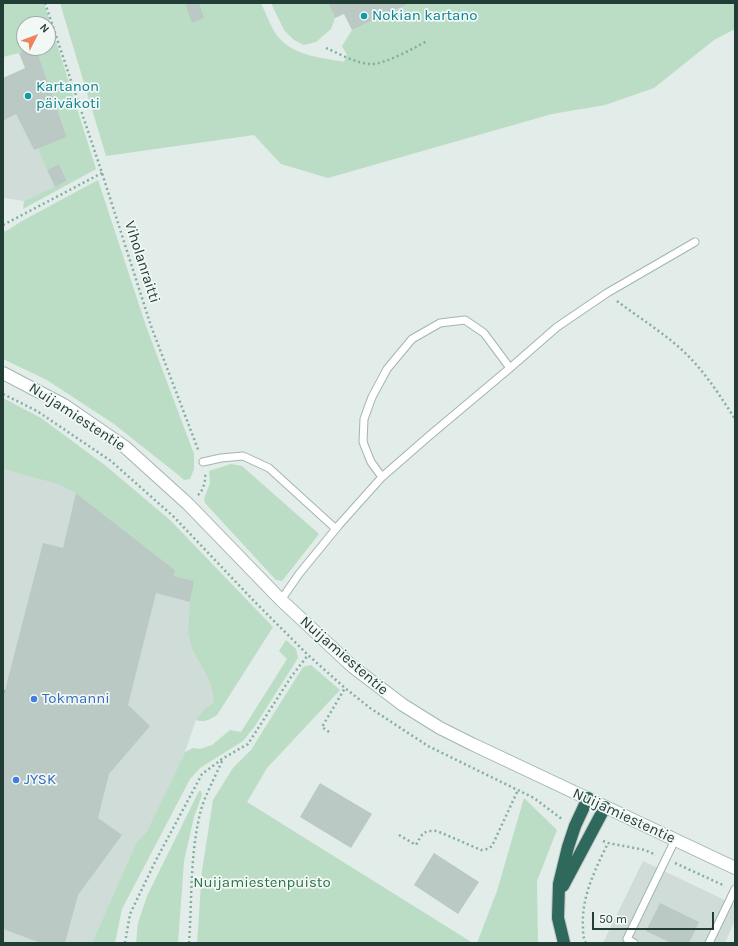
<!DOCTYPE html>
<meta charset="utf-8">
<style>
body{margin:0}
#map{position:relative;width:738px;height:946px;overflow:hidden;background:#e2ece8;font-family:Karla,sans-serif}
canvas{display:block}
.frame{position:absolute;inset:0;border:4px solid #223c36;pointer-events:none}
.north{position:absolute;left:16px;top:16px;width:40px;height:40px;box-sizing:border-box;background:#f2f8f5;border:1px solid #9fada9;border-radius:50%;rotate:48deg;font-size:11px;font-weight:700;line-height:16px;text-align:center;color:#223c36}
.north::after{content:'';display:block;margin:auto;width:14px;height:18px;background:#ee845e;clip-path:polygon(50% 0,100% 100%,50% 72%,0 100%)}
.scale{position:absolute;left:592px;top:912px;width:122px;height:18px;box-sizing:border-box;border:2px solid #223c36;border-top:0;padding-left:5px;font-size:12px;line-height:14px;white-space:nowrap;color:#223c36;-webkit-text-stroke:3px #f2f8f5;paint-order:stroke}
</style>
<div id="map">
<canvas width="738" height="946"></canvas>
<div class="frame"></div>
<div class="north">N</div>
<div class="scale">50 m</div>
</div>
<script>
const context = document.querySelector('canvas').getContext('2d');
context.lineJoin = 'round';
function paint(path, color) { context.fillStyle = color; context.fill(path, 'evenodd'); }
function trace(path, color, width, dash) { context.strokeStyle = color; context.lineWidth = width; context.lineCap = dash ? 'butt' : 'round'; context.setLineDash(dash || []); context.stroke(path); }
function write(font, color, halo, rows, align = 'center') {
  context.font = font + ' Karla,sans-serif'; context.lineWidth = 3.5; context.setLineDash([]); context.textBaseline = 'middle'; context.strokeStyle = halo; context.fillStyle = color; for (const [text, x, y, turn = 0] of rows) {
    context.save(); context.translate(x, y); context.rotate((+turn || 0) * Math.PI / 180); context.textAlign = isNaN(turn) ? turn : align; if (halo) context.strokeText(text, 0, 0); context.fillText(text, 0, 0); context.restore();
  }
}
paint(new Path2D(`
 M16 114 34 149 38 148 55 187 24 201 3 198V121Z
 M3 469 57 484 76 493 175 570 174 576 194 581 188 634 192 649 210 682 214 702 204 709 196 720 185 752 147 831 137 841 92 943H3Z
 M643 861 735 905V920L725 943H603Z`), '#d0dcd7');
paint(new Path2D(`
 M3 3H44L96 169 23 209 24 201 67 181 59 164 47 170 38 148 67 137 36 48H48V24H24V48H28L19 53 3 57Z
 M60 3H86L87 4 91 3H261C265 12 269 22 274 31 289 56 319 57 344 62L347 55 342 46 352 30 410 3H735V29L714 40 654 88 605 105 552 114 328 178 281 164 254 135 106 156Z
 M271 3H328L335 18 331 29 316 42 304 45 294 40 284 30Z
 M98 180 146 326 194 454V469L190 479 184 480 177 474 114 424 47 380 3 359V232L8 230 22 221Z
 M3 398 41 418 106 466 170 520 273 627 217 715C210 719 205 723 196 720L204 709 214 702 210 682 192 649 188 634 190 602 194 581 174 576 175 570 76 493 57 484 3 469Z
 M231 464 242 466 319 534 282 581 276 580 205 503 204 499 210 483 209 471Z
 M286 640 296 649 298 658 255 726 243 741 200 768 190 779 122 909 115 943H92L137 841 147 831 185 752 193 748 200 749 212 745 230 730 241 732 287 659 279 651Z
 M311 665 340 690 267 768 247 802 473 943H197L202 871 213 800 233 768 251 750 303 667Z
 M199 791H201L202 795 194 817 184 861 178 943H136L138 923 147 896Z
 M524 798 557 830 537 881 538 943H477L497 891Z`), '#bbdcc5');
paint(new Path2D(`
 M185 3H199L204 18 192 23Z
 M328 3H410L352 30 344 14 335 18Z
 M28 48H36L67 137 34 150 16 114 3 121V78L25 68 19 53Z
 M59 164 67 181 55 187 47 170Z
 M76 493 175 570 174 576 194 581 190 602 156 593 128 705 150 726 109 774 98 818 122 835 78 895 65 943H41L3 929V698L43 543 63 548Z
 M320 783 372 814 351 848 300 817Z
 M434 853 479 882 458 914 414 885Z
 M660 903 699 922 689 943H671L646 931Z`), '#bac9c4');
const lane = new Path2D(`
 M203 462 221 458 243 456 269 468 336 529
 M382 477 371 462 363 442 364 419 372 397 387 369 412 339 440 323 465 320 484 333 510 368
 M281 600 299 574 339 525 382 477 429 436 510 368 557 327 607 293 695 242
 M634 943 627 939 675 840
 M709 943 735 889`);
const secondary = new Path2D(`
 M3 373 64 405 125 447 188 504 281 600 353 667 403 705 440 728 472 744 735 868`);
const highway = new Path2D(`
 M563 886 605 807
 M564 943 558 918 559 884 568 847 575 826 588 798`);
trace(lane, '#a5b4af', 9);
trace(secondary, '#a0b7b0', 14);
trace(highway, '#c1c8c7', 14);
trace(new Path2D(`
 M45 3 102 173 151 326 199 452
 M326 48C340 54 355 63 370 64 384 65 414 48 427 41
 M3 225 102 173
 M617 301C638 317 661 331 681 349 703 369 719 394 735 419
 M3 394 37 411 111 461 174 517 254 601 308 655 345 688 370 708 428 746 534 798 563 820
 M198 495C204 490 206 479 205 472
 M3 691 5 692
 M329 732 322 727 345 688
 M399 835 416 845C422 834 423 830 437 831L481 850 488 849 492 846 518 790
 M603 841 608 843 645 850 656 855
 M675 863 725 886
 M125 943 130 914 155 862 202 774 222 759 248 744 291 677 308 655
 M189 943C192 901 190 859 199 818 203 798 214 780 222 761
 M586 943C583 938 583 933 583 928 581 897 595 870 608 843`), '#83aea2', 2.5, [2, 3]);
trace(lane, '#fff', 7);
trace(secondary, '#fff', 12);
trace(highway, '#2f685d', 12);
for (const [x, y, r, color] of [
 [364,16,4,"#0f9aa8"],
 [28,96,4,"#0f9aa8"],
 [34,699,4,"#3f7fe0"],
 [16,780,4,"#3f7fe0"]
]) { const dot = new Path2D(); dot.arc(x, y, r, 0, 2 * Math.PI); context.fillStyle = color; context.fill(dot); trace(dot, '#f2f8f5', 1.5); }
write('15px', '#0d838f', '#f2f8f5', [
 ["Nokian kartano",372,16],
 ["Kartanon",36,87],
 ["päiväkoti",36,104]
], 'left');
write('15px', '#223c36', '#f2f8f5', [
 ["Viholanraitti",142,262,72],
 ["Nuijamiestentie",77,417,33],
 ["Nuijamiestentie",344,656,41],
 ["Nuijamiestentie",624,816,25]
]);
write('15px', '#366cbe', '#f2f8f5', [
 ["Tokmanni",42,699],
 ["JYSK",24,780]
], 'left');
write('15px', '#2e7249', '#f2f8f5', [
 ["Nuijamiestenpuisto",262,883]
]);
</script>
